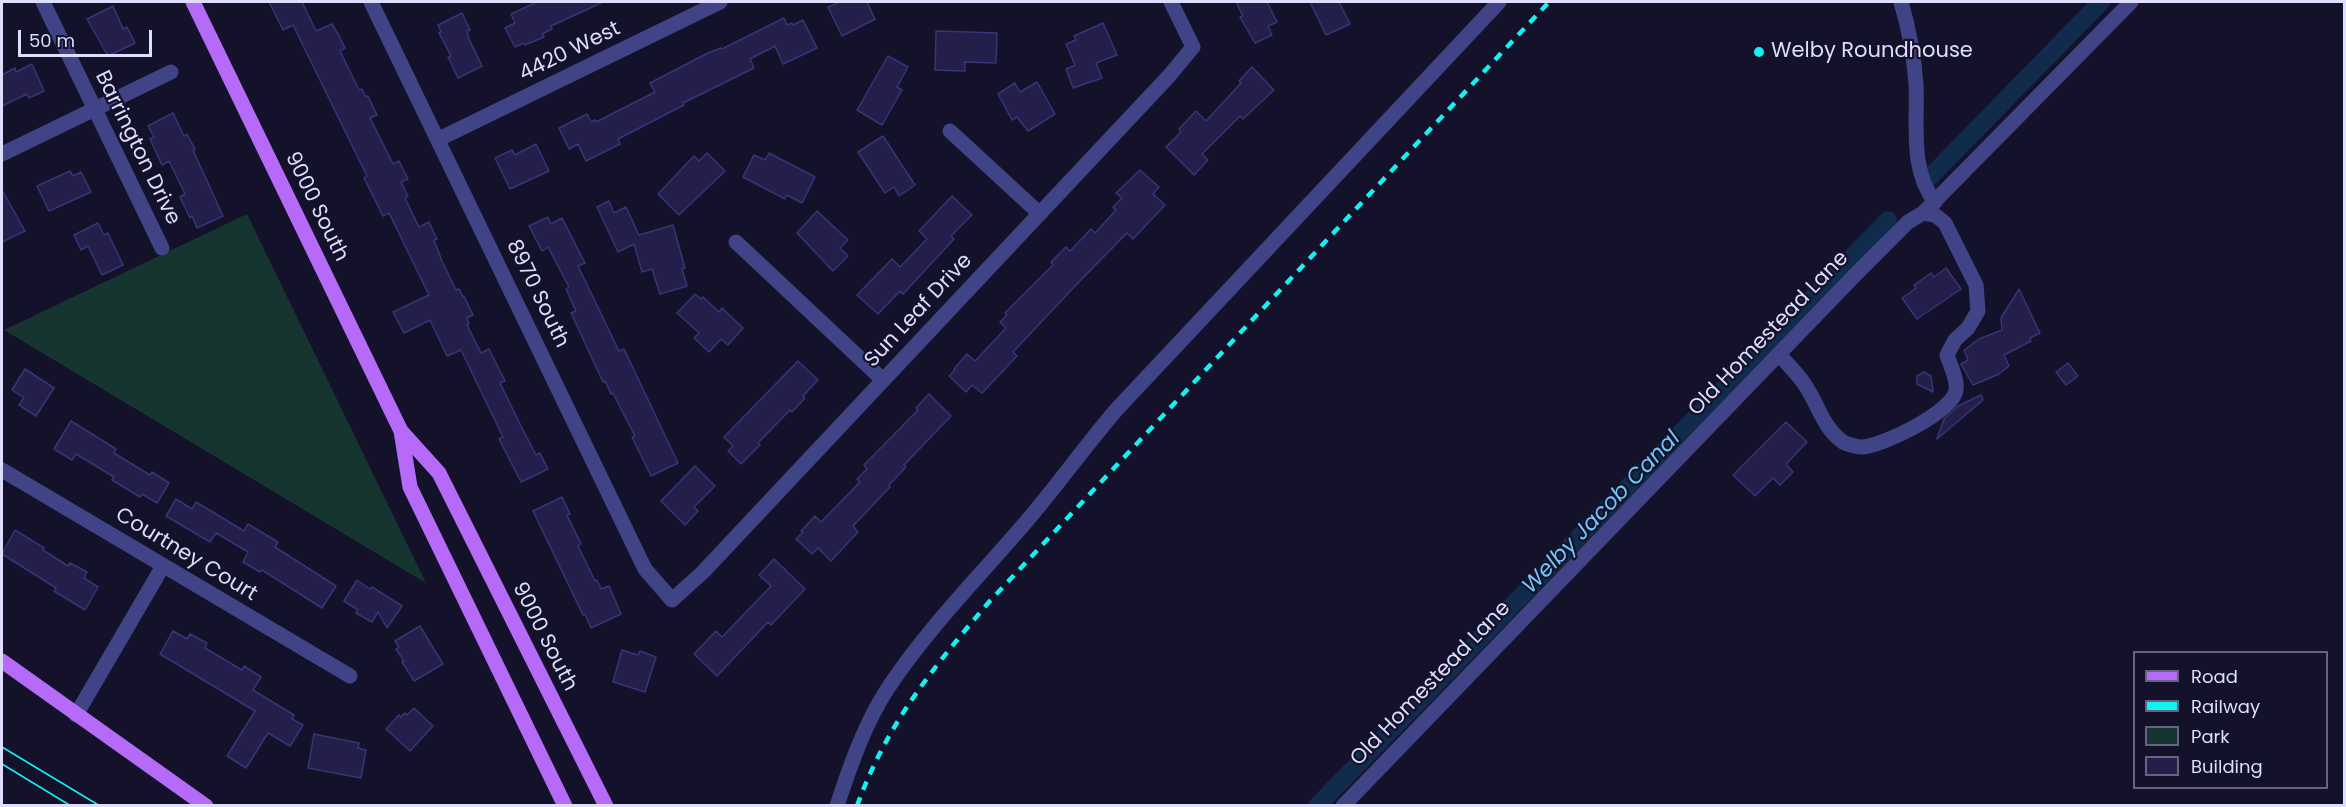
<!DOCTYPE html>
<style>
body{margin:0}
#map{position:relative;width:2346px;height:807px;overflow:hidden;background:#14122a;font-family:Poppins,sans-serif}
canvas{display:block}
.frame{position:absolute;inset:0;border:3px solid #deddfd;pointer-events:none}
.legend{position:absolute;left:2133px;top:651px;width:195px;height:138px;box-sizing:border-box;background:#14122a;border:2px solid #65637e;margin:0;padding:8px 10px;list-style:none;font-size:18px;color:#deddfd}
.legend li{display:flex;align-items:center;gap:12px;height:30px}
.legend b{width:30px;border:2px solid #65637e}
.scale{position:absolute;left:18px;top:30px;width:134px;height:27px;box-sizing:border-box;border:3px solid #deddfd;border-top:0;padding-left:8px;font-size:18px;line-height:21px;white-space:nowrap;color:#deddfd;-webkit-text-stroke:4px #14122a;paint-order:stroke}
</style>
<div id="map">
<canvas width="2346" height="807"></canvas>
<div class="frame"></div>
<ul class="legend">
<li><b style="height:8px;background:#b56af8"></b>Road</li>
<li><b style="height:8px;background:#13f2f3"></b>Railway</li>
<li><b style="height:16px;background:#163430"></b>Park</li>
<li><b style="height:16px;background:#241f4a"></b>Building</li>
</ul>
<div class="scale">50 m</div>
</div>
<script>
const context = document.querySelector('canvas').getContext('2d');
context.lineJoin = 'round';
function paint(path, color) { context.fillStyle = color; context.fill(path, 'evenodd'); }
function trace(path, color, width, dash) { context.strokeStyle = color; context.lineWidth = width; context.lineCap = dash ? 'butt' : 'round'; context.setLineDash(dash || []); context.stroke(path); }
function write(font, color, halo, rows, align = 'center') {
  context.font = font + ' Poppins,sans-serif'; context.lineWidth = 4.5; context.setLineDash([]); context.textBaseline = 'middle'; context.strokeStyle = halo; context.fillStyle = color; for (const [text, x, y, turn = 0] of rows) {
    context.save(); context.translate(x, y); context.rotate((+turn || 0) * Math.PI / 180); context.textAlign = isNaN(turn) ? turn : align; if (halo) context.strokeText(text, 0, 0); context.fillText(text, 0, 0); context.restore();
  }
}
paint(new Path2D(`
 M247 214 426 583 4 330Z`), '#163430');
trace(new Path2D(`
 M1930 177 2101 2
 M1317 806 1888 220`), '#102b4c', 18);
const building = new Path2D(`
 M269 2H302L316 31 332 24 338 34 345 48 340 51 359 90 362 89 366 97 368 96 377 115 370 118 393 164 399 161 408 179 401 182 408 196 405 198 419 227 429 222 437 239 434 240 442 261 456 290 459 289 463 297 464 296 473 315 467 318 469 324 467 325 481 353 489 349 505 381 500 383 522 428 536 455 540 453 548 469 521 482 499 439 503 437 461 350 447 356 430 320 404 333 393 312 429 295 389 213 383 216 364 178 367 176 293 25 283 30Z
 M537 2H603L551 26 552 29 542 34 544 37 525 45 524 43 515 47 505 28 515 23 511 14Z
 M840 2H867L875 19 842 36 828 7Z
 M1236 2H1267L1277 22 1268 26 1272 35 1255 43 1240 17 1243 16Z
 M1310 2H1339L1350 24 1326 35Z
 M113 6 123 29 127 27 135 43 108 56 87 19Z
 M462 13 470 30 467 31 469 39 482 66 458 78 448 57 451 56 439 33 441 32 438 25Z
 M784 18 787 25 792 23 793 25 803 20 817 48 783 64 775 46 750 59 754 68 683 103 684 105 618 139 620 144 586 161 578 144 569 149 559 128 587 114 591 122 595 120 596 122 655 92 650 83 708 53 721 48 722 49Z
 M1103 23 1117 55 1096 63 1102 78 1073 88 1066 69 1075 65 1066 44 1076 40 1074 36Z
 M936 31 997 33 996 63 965 62V71L935 70Z
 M888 56 908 67 897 87 902 90 882 125 857 110Z
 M32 64 44 91 29 98 27 94 2 106V75L15 68 16 72Z
 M1252 67 1274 90 1243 119 1240 116 1202 154 1208 160 1194 175 1166 147 1181 132 1179 129 1196 111 1206 121 1241 83 1239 81Z
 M1037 82 1055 114 1028 131 1017 117 1012 120 998 94 1015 83 1020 92Z
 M173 113 184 136 187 134 195 149 193 150 223 216 197 228 192 216 190 218 180 197 185 194 169 161 162 165 150 139 154 137 148 126Z
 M883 136 915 185 899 196 894 187 885 193 858 152Z
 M536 144 549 171 510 189 495 158 512 150 515 155Z
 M707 153 725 171 679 215 658 194 694 156 699 161Z
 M769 153 815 177 802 203 787 195 785 199 743 177 754 155 765 160Z
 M1140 170 1159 187 1153 194 1165 205 1133 239 1127 233 1075 286 1013 352 1017 356 982 393 972 385 966 392 949 376 955 370 954 369 967 354 975 361 1006 328 1000 322 1007 315 1005 313 1053 265 1051 262 1066 247 1070 251 1091 229 1095 233 1116 210 1113 207 1122 198 1116 193Z
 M70 171 73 176 81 172 91 192 49 211 37 186Z
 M2 190 25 231 2 242Z
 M952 196 972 215 951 236 954 239 903 294 900 291 878 314 857 295 892 259 900 267 927 239 919 231Z
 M609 201 614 213 626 207 639 235 673 225 685 268 682 269 687 286 660 294 652 269 642 272 634 244 618 252 597 207Z
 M817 211 848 240 840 248 848 256 833 271 797 233Z
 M548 217 551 224 562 218 585 263 578 266 619 351 624 349 678 463 651 476 632 437 635 436 621 409 613 393 611 394 605 381 603 382 571 313 576 311 566 289 569 287 548 247 542 251 529 226Z
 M98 223 104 235 108 233 123 265 102 275 88 246 81 250 74 235Z
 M1946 268 1961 289 1917 319 1902 298 1916 288 1914 285 1931 273 1934 277Z
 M2019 289 2040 333 2030 338 2031 341 2004 355 2009 366 1999 374 1973 385 1961 364 1968 360 1964 350 1979 339 2002 330 2001 318Z
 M695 294 701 299 703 297 719 312 722 308 743 328 728 345 721 339 709 352 694 338 699 333 677 313Z
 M798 361 818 380 803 396 805 398 792 412 790 410 758 443 760 445 741 464 728 451 733 446 724 437Z
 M2068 363 2078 376 2066 385 2056 372Z
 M25 369 54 388 36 416 19 405 24 398 12 390Z
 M1924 372 1931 376 1933 392 1917 384V376Z
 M929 394 951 416 904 465 906 467 889 485 890 487 853 526 858 532 831 561 818 548 812 554 796 539 803 532 801 531 815 516 821 522 860 482 857 479 867 469 864 465 918 410 916 408Z
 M1981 395 1983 400 1937 439 1944 419 1958 406Z
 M71 421 116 449 114 453 150 475 152 472 169 483 157 503 142 494 140 497 112 480 114 477 76 454 72 460 54 449Z
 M1786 422 1807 442 1786 464 1793 472 1780 485 1773 478 1755 496 1733 475Z
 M695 466 715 486 694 507 698 511 685 525 661 501Z
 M562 497 570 514 567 515 581 544 578 546 595 581 597 580 601 589 609 586 621 614 591 628 585 614 583 615 533 511Z
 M176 499 192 509 196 502 244 531 248 524 278 542 275 547 336 586 322 608 262 570 260 572 243 562 248 552 216 533 210 542 166 516Z
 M15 530 44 548 43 550 68 566 70 563 87 572 84 578 98 587 85 610 54 591 56 588 2 554Z
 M774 559 805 589 771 625 768 622 717 676 694 654 716 631 722 637 771 586 759 575Z
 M357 580 370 589 372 587 402 606 387 628 378 612 372 622 356 613 358 610 344 601Z
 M420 626 443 664 414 681 402 662 404 661 396 649 399 647 395 641Z
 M173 631 187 639 190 634 207 643 205 648 242 670 244 666 261 677 253 690 294 715 292 719 303 725 290 746 268 733 246 768 227 756 255 711 160 654Z
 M622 650 638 655 640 651 656 657 645 692 613 682Z
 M414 708 433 726 410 751 386 729 399 715 401 717 405 713 407 715Z
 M314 734 359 743 358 748 366 750 361 778 308 768Z`);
paint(building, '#241f4a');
trace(building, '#3a3375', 1.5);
trace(new Path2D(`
 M43 2 162 248
 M371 2 645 569 672 600 703 572 1169 76 1193 47 1171 2
 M1901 2C1909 29 1914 56 1916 84 1918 123 1909 169 1935 202
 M950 131 1040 214
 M439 139 720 2
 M2 154 171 72
 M736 242 883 380
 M1779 354C1787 364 1798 374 1805 385 1818 404 1823 428 1843 442 1847 444 1856 447 1861 447 1881 447 1953 412 1956 390 1958 380 1950 365 1947 355L1955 340 1968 328 1978 311 1976 285 1945 223 1935 215 1923 213
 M2 470 350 676
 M76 715 163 566
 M837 806C850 766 865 723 888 688 927 629 979 577 1025 523 1057 486 1085 446 1117 409L1499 2
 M1343 806 1854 276 1908 222 1923 213 2131 2`), '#404487', 15);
trace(new Path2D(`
 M193 2 401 431 410 487 565 806
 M401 431 439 473 606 806
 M2 661 206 806`), '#b56af8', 15);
trace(new Path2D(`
 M2 747 100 806
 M2 764 71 806`), '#13f2f3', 1.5);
trace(new Path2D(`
 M857 806C887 723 933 668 989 602L1549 2`), '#13f2f3', 4.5, [9, 8]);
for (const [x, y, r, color] of [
 [1759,52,6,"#13f2f3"]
]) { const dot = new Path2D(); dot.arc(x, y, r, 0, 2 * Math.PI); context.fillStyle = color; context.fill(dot); trace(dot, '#14122a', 2); }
write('21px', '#deddfd', '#14122a', [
 ["4420 West",570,52,-26],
 ["Barrington Drive",137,148,64],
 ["9000 South",316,207,64],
 ["8970 South",537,294,64],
 ["Sun Leaf Drive",919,311,-47],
 ["Old Homestead Lane",1769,334,-46],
 ["Courtney Court",186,555,31],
 ["9000 South",544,637,63],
 ["Old Homestead Lane",1431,684,-46]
]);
write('21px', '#deddfd', '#14122a', [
 ["Welby Roundhouse",1771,52]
], 'left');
write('italic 22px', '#71c6f8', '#14122a', [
 ["Welby Jacob Canal",1602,513,-46]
]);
</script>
